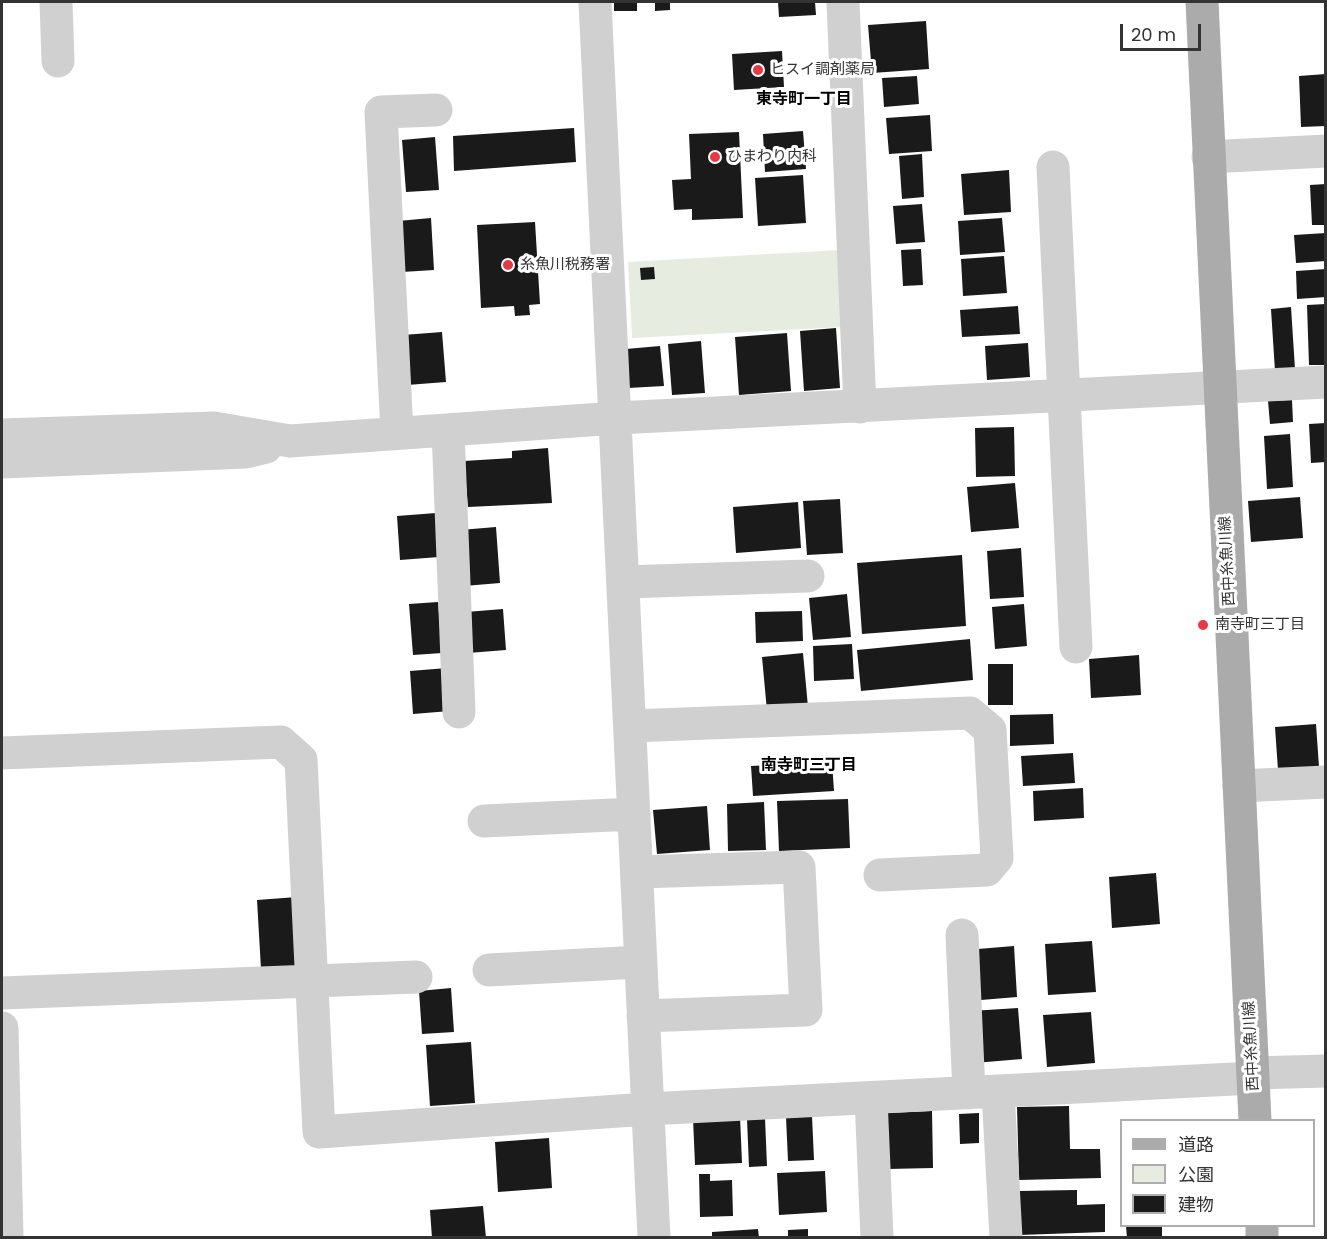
<!DOCTYPE html>
<meta charset="utf-8">
<style>
body{margin:0}
#map{position:relative;width:1327px;height:1239px;overflow:hidden;background:#fff;font-family:Poppins,"Noto Sans JP",sans-serif}
canvas{display:block}
.frame{position:absolute;inset:0;border:3px solid #333;pointer-events:none}
.legend{position:absolute;left:1120px;top:1119px;width:195px;height:108px;box-sizing:border-box;background:#fff;border:2px solid #adadad;margin:0;padding:8px 10px;list-style:none;font-size:18px;color:#333}
.legend li{display:flex;align-items:center;gap:12px;height:30px}
.legend b{width:30px;border:2px solid #adadad}
.scale{position:absolute;left:1120px;top:24px;width:81px;height:27px;box-sizing:border-box;border:3px solid #333;border-top:0;padding-left:8px;font-size:18px;line-height:21px;white-space:nowrap;color:#333;-webkit-text-stroke:4px #fff;paint-order:stroke}
</style>
<div id="map">
<canvas width="1327" height="1239"></canvas>
<div class="frame"></div>
<ul class="legend">
<li><b style="height:8px;background:#ababab"></b>道路</li>
<li><b style="height:16px;background:#e6ecdf"></b>公園</li>
<li><b style="height:16px;background:#1a1a1a"></b>建物</li>
</ul>
<div class="scale">20 m</div>
</div>
<script>
const context = document.querySelector('canvas').getContext('2d');
context.lineJoin = 'round';
function paint(path, color) { context.fillStyle = color; context.fill(path, 'evenodd'); }
function trace(path, color, width, dash) { context.strokeStyle = color; context.lineWidth = width; context.lineCap = dash ? 'butt' : 'round'; context.setLineDash(dash || []); context.stroke(path); }
function write(font, color, halo, rows, align = 'center') {
  context.font = font + ' Poppins,"Noto Sans JP",sans-serif'; context.lineWidth = 6; context.setLineDash([]); context.textBaseline = 'middle'; context.strokeStyle = halo; context.fillStyle = color; for (const [text, x, y, turn = 0] of rows) {
    context.save(); context.translate(x, y); context.rotate((+turn || 0) * Math.PI / 180); context.textAlign = isNaN(turn) ? turn : align; if (halo) context.strokeText(text, 0, 0); context.fillText(text, 0, 0); context.restore();
  }
}
paint(new Path2D(`
 M840 250 843 327 632 338 628 262Z`), '#e6ecdf');
paint(new Path2D(`
 M614 2H637V11H614Z
 M655 2H670V10L655 11Z
 M778 2H815L816 15 779 17Z
 M926 21 929 69 872 73 868 25Z
 M782 51 784 87 734 90 732 54Z
 M1326 74V126L1301 127 1299 76Z
 M917 76 919 104 884 107 882 78Z
 M930 115 932 151 889 154 886 118Z
 M574 128 576 162 454 171 453 136Z
 M803 131 806 169 765 172 763 134Z
 M739 132 743 218 692 220V209L674 210 672 180 691 179 689 134Z
 M435 137 439 190 406 192 402 140Z
 M922 154 924 197 902 199 899 156Z
 M1009 170 1011 212 964 215 961 174Z
 M803 175 806 223 758 226 755 178Z
 M1326 184V225H1312L1310 185Z
 M922 204 925 242 896 244 893 206Z
 M431 218 434 270 402 272 398 221Z
 M1002 218 1005 252 960 255 958 221Z
 M535 222 540 304 529 305 530 315 515 316 514 306 481 308 477 225Z
 M1326 233V261L1296 263 1294 235Z
 M921 249 923 285 903 286 901 250Z
 M1004 256 1007 293 963 296 961 259Z
 M654 267 655 279 641 280 640 268Z
 M1326 269V297L1297 299 1296 271Z
 M1326 304V365H1309L1307 305Z
 M1018 306 1020 334 962 337 960 310Z
 M1291 307 1295 369 1275 371 1271 309Z
 M836 328 840 388 804 391 800 331Z
 M442 332 446 382 407 385 403 335Z
 M787 333 791 391 739 395 735 337Z
 M701 341 705 393 672 395 668 344Z
 M1028 343 1030 377 987 380 985 346Z
 M660 346 664 386 628 388 626 349Z
 M1292 400 1293 422 1270 424 1268 401Z
 M1326 423V462L1311 463 1309 424Z
 M1014 427 1015 476 976 477 975 428Z
 M1290 434 1293 487 1267 489 1264 436Z
 M548 448 552 503 468 507 464 461 512 458V451Z
 M1015 483 1019 528 971 532 967 487Z
 M1300 497 1303 538 1251 542 1248 501Z
 M840 499 843 553 807 555 803 501Z
 M798 502 801 548 736 553 733 507Z
 M436 513 439 557 400 560 397 516Z
 M496 527 500 583 464 586 460 530Z
 M1021 548 1024 597 990 599 987 551Z
 M962 555 966 626 862 634 857 563Z
 M847 594 851 637 813 640 809 598Z
 M438 602 442 653 413 655 409 604Z
 M1024 604 1027 646 995 649 992 607Z
 M503 609 506 650 468 653 466 612Z
 M802 611 803 641 756 643 755 612Z
 M970 639 973 680 861 691 857 650Z
 M852 644 854 679 814 681 813 646Z
 M803 653 808 707 767 711 762 657Z
 M1139 655 1141 695 1091 698 1089 659Z
 M988 664H1013V705H988Z
 M447 668 450 711 413 714 410 671Z
 M1053 714 1054 744 1010 746V715Z
 M1316 724 1319 767 1278 770 1275 727Z
 M1073 753 1075 783 1023 786 1021 756Z
 M832 762 834 791 753 796 751 766Z
 M1083 788 1084 818 1034 821 1033 791Z
 M848 799 850 848 779 851 777 801Z
 M764 802 766 850 728 851 727 804Z
 M707 806 710 850 657 854 653 810Z
 M1156 873 1160 924 1112 928 1109 877Z
 M297 897 302 967 261 969 257 900Z
 M1092 941 1096 992 1048 995 1045 944Z
 M1014 946 1017 997 969 1001 966 950Z
 M451 988 454 1032 422 1034 419 991Z
 M1018 1008 1022 1059 974 1063 971 1011Z
 M1091 1012 1095 1063 1047 1067 1043 1015Z
 M471 1042 475 1103 430 1106 426 1045Z
 M1069 1106 1070 1149H1100L1101 1178 1019 1180 1017 1107Z
 M932 1111 933 1168 888 1169 887 1113Z
 M979 1113V1143L960 1144 959 1114Z
 M740 1116 742 1163 695 1165 693 1118Z
 M812 1116 814 1160 788 1161 786 1117Z
 M765 1118 767 1166 749 1167 747 1119Z
 M549 1138 552 1188 498 1192 495 1142Z
 M825 1171 827 1212 779 1215 777 1173Z
 M699 1174H710V1181L732 1180 733 1216 700 1217Z
 M1077 1190V1205L1105 1204V1232L1019 1235 1018 1191Z
 M483 1206 486 1238H432L430 1210Z
 M1126 1226H1162V1238H1127Z
 M758 1229 759 1238H712V1232Z
 M808 1229V1238H788V1230Z`), '#1a1a1a');
trace(new Path2D(`
 M56 2 58 61
 M595 2 654 1238
 M843 2 860 407
 M1208 157 1326 151
 M1053 167 1076 647
 M448 430 459 712
 M397 433 381 112 436 110
 M2 435 214 428 290 441 617 418 1326 382
 M2 462 246 452 266 447
 M624 582 808 576
 M631 726 970 713 990 730 997 858 987 870 880 875
 M2 753 281 742 301 760 319 1132 647 1109 1253 1078
 M1239 786 1326 782
 M484 821 634 814
 M637 872 799 867 806 1010 643 1016
 M962 935 969 1093
 M489 970 640 962
 M2 993 416 977
 M2 1028 7 1238
 M1253 1073 1326 1071
 M998 1092 1006 1238
 M871 1098 877 1238`), '#d0d0d0', 33);
trace(new Path2D(`
 M1202 2 1255 1120
 M1262 1226V1238`), '#ababab', 33);
for (const [x, y, r, color] of [
 [758,70,6,"#e63946"],
 [715,157,6,"#e63946"],
 [508,265,6,"#e63946"],
 [1203,625,6,"#e63946"]
]) { const dot = new Path2D(); dot.arc(x, y, r, 0, 2 * Math.PI); context.fillStyle = color; context.fill(dot); trace(dot, '#fff', 2); }
write('15px', '#333', '#fff', [
 ["ヒスイ調剤薬局",770,70],
 ["ひまわり内科",727,157],
 ["糸魚川税務署",520,265],
 ["南寺町三丁目",1215,625]
], 'left');
write('15px', '#333', '#fff', [
 ["西中糸魚川線",1228,561,-93],
 ["西中糸魚川線",1252,1046,-93]
]);
write('bold 16px', '#000', '#fff', [
 ["東寺町一丁目",804,100],
 ["南寺町三丁目",809,766]
]);
</script>
